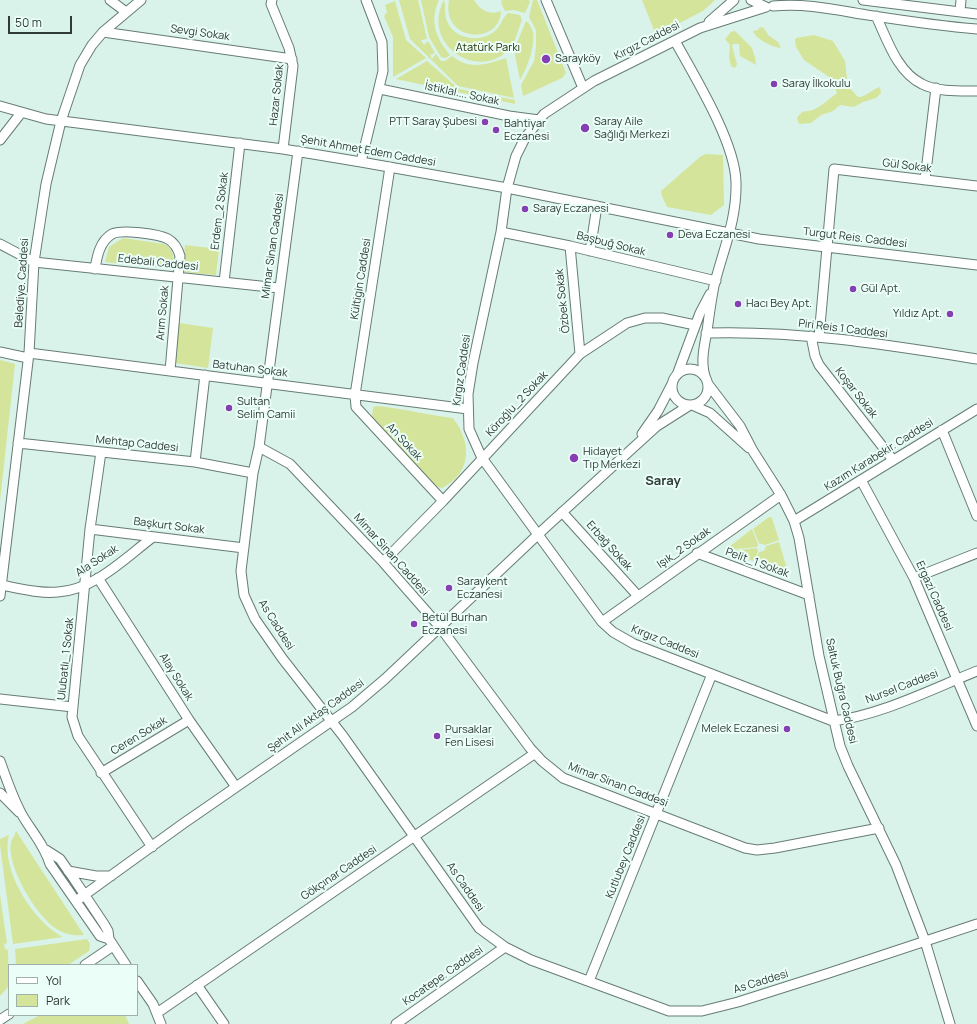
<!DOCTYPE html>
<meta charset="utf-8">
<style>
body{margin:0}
#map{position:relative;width:977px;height:1024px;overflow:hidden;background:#daf3ea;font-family:Manrope,sans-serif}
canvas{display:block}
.legend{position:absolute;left:8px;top:964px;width:130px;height:52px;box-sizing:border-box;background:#ebfff8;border:1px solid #a0b0aa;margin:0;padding:5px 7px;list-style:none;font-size:12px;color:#2f3936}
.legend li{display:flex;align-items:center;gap:8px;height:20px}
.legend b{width:20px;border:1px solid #a0b0aa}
.scale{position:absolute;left:8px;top:16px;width:64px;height:18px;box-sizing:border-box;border:2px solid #2f3936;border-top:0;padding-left:5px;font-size:12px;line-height:14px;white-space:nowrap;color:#2f3936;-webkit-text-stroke:3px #ebfff8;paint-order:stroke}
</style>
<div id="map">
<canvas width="977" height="1024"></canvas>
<ul class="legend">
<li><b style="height:5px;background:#fff"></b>Yol</li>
<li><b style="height:11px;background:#d4e49a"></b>Park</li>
</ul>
<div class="scale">50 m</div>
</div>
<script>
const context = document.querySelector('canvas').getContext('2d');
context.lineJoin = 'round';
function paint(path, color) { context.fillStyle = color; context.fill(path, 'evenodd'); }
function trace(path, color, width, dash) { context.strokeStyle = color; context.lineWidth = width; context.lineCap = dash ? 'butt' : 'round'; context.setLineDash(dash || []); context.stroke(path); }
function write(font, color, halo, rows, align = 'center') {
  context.font = font + ' Manrope,sans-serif'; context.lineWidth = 4; context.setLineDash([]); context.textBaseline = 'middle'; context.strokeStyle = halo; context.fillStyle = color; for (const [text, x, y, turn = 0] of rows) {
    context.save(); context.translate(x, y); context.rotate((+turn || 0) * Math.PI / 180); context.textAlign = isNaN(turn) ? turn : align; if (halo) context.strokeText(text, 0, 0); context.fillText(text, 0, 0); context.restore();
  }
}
paint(new Path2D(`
 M399 0H418L427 39 421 40 424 45 428 41 435 53 430 55 432 59 436 54 441 61H445L452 56C471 71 486 64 506 58L514 98 458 86 410 39Z
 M421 0H439C429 21 436 38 450 55L446 58 441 57 429 37Z
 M444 0C446 5 444 14 447 21 454 40 481 43 495 31 501 26 502 18 508 13L520 15 522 20C518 29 516 41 510 48 480 83 420 45 444 0Z
 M449 0H474C480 10 490 16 501 11 500 46 441 42 449 0Z
 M502 0H529L530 2 525 13 514 10 505 11 501 3Z
 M533 0H537L566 73 562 78 523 96 521 85 534 61 536 47V30L529 17Z
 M642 0H715L703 11 656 35Z
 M395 1 406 40 426 58 393 77V37L384 16 387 12 385 5Z
 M526 21C542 32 528 67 520 80L514 50Z
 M760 27 764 28 768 35 778 42 781 48C773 47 756 40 753 31L758 30Z
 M735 31 752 48 755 57 756 65 740 56 739 44H733L732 46 737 64 735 68 731 66 729 57 730 45 725 39 731 32Z
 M814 35 833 41 845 61 847 79 835 81 804 60 796 47 795 40 796 38Z
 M427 61 459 89 515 100V104L396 79Z
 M845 83 858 97C867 97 872 89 880 87L881 93 876 98 863 102 854 107 840 105 833 111 821 115 811 123 799 124 797 118C804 108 805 113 813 110 819 108 832 97 837 93L835 87 836 84Z
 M706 154 723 155 724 205 711 215 667 207 662 196 661 191 701 156Z
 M123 238 164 244C174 249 174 258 174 269L105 262 109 247Z
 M185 245 219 249 216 275 182 272Z
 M179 323 213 328 208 368 175 363Z
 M0 360 15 364 0 501Z
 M378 406C404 409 428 415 453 418 472 443 472 473 442 488L435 486 372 417 373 407Z
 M769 517 772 518 779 540 765 545 759 543 753 529Z
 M752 529 758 544 757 547 725 550Z
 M779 542 788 572 755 561 759 552 764 551 766 546Z
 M757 548 758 551 754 561 725 551Z
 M16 831 84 935C73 936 64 934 55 928 36 915 6 866 11 842 12 839 15 835 16 831Z
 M9 835C0 870 33 921 63 937L13 944 0 845V839Z
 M0 895 7 943 4 944 5 949 8 950 9 986 0 996Z
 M87 939 90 944 89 951 68 965H16L15 949Z
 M40 1015H125L129 1024H23Z`), '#d4e49a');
const minor = new Path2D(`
 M110 0 126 12
 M272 0 271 4 289 48 293 66 283 149
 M546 0 583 88
 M751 0 766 7
 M863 0 977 14
 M773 6C803 3 832 9 861 14 900 20 938 26 977 29
 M766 7 700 28 594 81 544 114 525 138 516 156 507 188 501 232 473 363 468 394 469 429 482 458 602 622 613 632 634 644 833 721C881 715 932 689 977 671
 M960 12 961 0
 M876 16C887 39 897 72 922 84 937 92 960 91 977 91
 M709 22 734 0
 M103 32 292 59
 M675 41C695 77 735 142 736 182 737 220 723 250 714 286 711 301 709 316 707 331 704 347 700 364 706 379
 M380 89 509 116 539 120
 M0 106 46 119 283 149 361 162 507 188 759 239 977 265
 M0 140 21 113
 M298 151 259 447 290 464 383 562 440 627 530 748 542 761 563 778 745 848 757 850 775 848 879 828
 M361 162 383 71 382 42 366 0
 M390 167 355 395 356 407 443 501
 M925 180 936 88
 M501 232 570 246 716 281
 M0 244 34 262 279 288
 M570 246 580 354
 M590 251 597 206
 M95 269C97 256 100 241 112 234 121 229 159 234 168 239 175 243 178 249 180 256L170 371
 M224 282 240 143
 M706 333C797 330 888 345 977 359
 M811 336 815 356 819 365 893 460
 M819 337 834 169 977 186
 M0 352 28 358
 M29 353 468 409
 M672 387a18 18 0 1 1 36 0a18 18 0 1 1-36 0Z
 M677 375 700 313 710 294
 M708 384 740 426 753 451 781 495 794 521 799 538 819 656 840 746 848 766 896 865 925 941 950 1024
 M692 405 710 413 749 448
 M942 430 977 516
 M642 434 658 411 672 384
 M18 443 195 462 253 473
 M259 447 253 473 241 571 244 595 249 606 255 619 282 658 343 736 479 928 505 947 531 960 669 1011H702L738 1002 826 974 977 924
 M101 452 90 529 72 717 78 736 152 847
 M195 462 205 375
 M861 480 914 578 977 726
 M562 512 638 596
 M794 521 977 409
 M90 529 244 548
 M697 553 809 595
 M383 562 443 501 580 354 627 323 645 318H662L695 325
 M98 578 189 720 236 787
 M914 578 977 553
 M0 585C19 588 39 594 58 592 94 590 125 558 153 537
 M0 596 29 353 34 262 46 184 61 121 80 65 92 45 103 32 141 0
 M602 622 781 495
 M0 699 73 707
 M0 761C6 778 12 796 21 813 31 831 44 844 50 864L100 936 109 939
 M101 773 189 720
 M0 793 19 812
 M46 850 60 859 74 879 104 924 108 931 109 939 126 965
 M68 871 96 876H111
 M76 901 184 823 352 707 385 679 546 527 657 426 690 405
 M85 965 113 946
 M137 981 153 1004 161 1024
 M589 981 712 674
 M197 985 224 1024
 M157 1013 534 754
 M0 1020 9 1014
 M396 1024 505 947`);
trace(minor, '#667c75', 11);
trace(minor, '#fff', 9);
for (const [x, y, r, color] of [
 [546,59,5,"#863fb2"],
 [774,84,4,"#863fb2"],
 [485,122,4,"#863fb2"],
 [585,128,5,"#863fb2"],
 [496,130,4,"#863fb2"],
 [525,209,4,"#863fb2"],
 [670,235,4,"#863fb2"],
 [853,289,4,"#863fb2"],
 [738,304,4,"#863fb2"],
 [950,314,4,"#863fb2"],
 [229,408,4,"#863fb2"],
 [574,458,5,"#863fb2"],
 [449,588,4,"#863fb2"],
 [414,624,4,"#863fb2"],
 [787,729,4,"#863fb2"],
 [437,736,4,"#863fb2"]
]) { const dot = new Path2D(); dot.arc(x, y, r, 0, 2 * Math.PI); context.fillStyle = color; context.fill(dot); trace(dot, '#ebfff8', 1.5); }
write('11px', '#2f3936', '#ebfff8', [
 ["Sevgi Sokak",200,33,8],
 ["Kırgız Caddesi",647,41,-27],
 ["İstiklal.... Sokak",462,94,12],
 ["Hazar Sokak",277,95,-84],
 ["Şehit Ahmet Edem Caddesi",368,151,10],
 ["Gül Sokak",907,166,7],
 ["Erdem_2 Sokak",220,211,-83],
 ["Turgut Reis. Caddesi",855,238,7],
 ["Başbuğ Sokak",611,244,14],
 ["Mimar Sinan Caddesi",273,246,-82],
 ["Edebali Caddesi",158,263,6],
 ["Kültigin Caddesi",361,279,-81],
 ["Belediye. Caddesi",22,283,-86],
 ["Özbek Sokak",563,301,-96],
 ["Arım Sokak",163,313,-85],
 ["Piri Reis 1 Caddesi",843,329,7],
 ["Batuhan Sokak",250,369,7],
 ["Kırgız Caddesi",462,370,-82],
 ["Koşar Sokak",856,393,52],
 ["Köroğlu_2 Sokak",517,404,-47],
 ["An Sokak",404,442,47],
 ["Mehtap Caddesi",137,444,6],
 ["Kazım Karabekir. Caddesi",879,455,-32],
 ["Başkurt Sokak",169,526,7],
 ["Erbağ Sokak",609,546,48],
 ["Işık_2 Sokak",684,548,-35],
 ["Mimar Sinan Caddesi",391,555,48],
 ["Ala Sokak",97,561,-33],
 ["Pelit_1 Sokak",757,563,20],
 ["Ergazi Caddesi",934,596,66],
 ["As Caddesi",276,625,58],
 ["Kırgız Caddesi",665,642,22],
 ["Ulubatlı_1 Sokak",66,659,-84],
 ["Alay Sokak",176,677,58],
 ["Nursel Caddesi",902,687,-21],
 ["Saltuk Buğra Caddesi",841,691,77],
 ["Şehit Ali Aktaş Caddesi",316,716,-36],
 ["Ceren Sokak",139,736,-31],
 ["Mimar Sinan Caddesi",618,785,21],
 ["Kutlubey Caddesi",626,857,-68],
 ["Gökçınar Caddesi",339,873,-34],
 ["As Caddesi",465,887,55],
 ["Kocatepe. Caddesi",443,976,-35],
 ["As Caddesi",761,982,-17]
]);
write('11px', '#292f06', '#ebfff8', [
 ["Atatürk Parkı",488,48]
]);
write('11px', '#2f3936', '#ebfff8', [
 ["Sarayköy",555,59],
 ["Saray İlkokulu",782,84],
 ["PTT Saray Şubesi",477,122,"right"],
 ["Saray Aile",594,122],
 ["Sağlığı Merkezi",594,135],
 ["Bahtiyar",504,124],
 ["Eczanesi",504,137],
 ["Saray Eczanesi",533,209],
 ["Deva Eczanesi",678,235],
 ["Gül Apt.",861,289],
 ["Hacı Bey Apt.",746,304],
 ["Yıldız Apt.",942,314,"right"],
 ["Sultan",237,402],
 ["Selim Camii",237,415],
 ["Hidayet",583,452],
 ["Tıp Merkezi",583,465],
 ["Saraykent",457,582],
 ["Eczanesi",457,595],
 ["Betül Burhan",422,618],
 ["Eczanesi",422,631],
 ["Melek Eczanesi",779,729,"right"],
 ["Pursaklar",445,730],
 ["Fen Lisesi",445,743]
], 'left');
write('bold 13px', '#2f3936', '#ebfff8', [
 ["Saray",663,481]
]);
</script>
